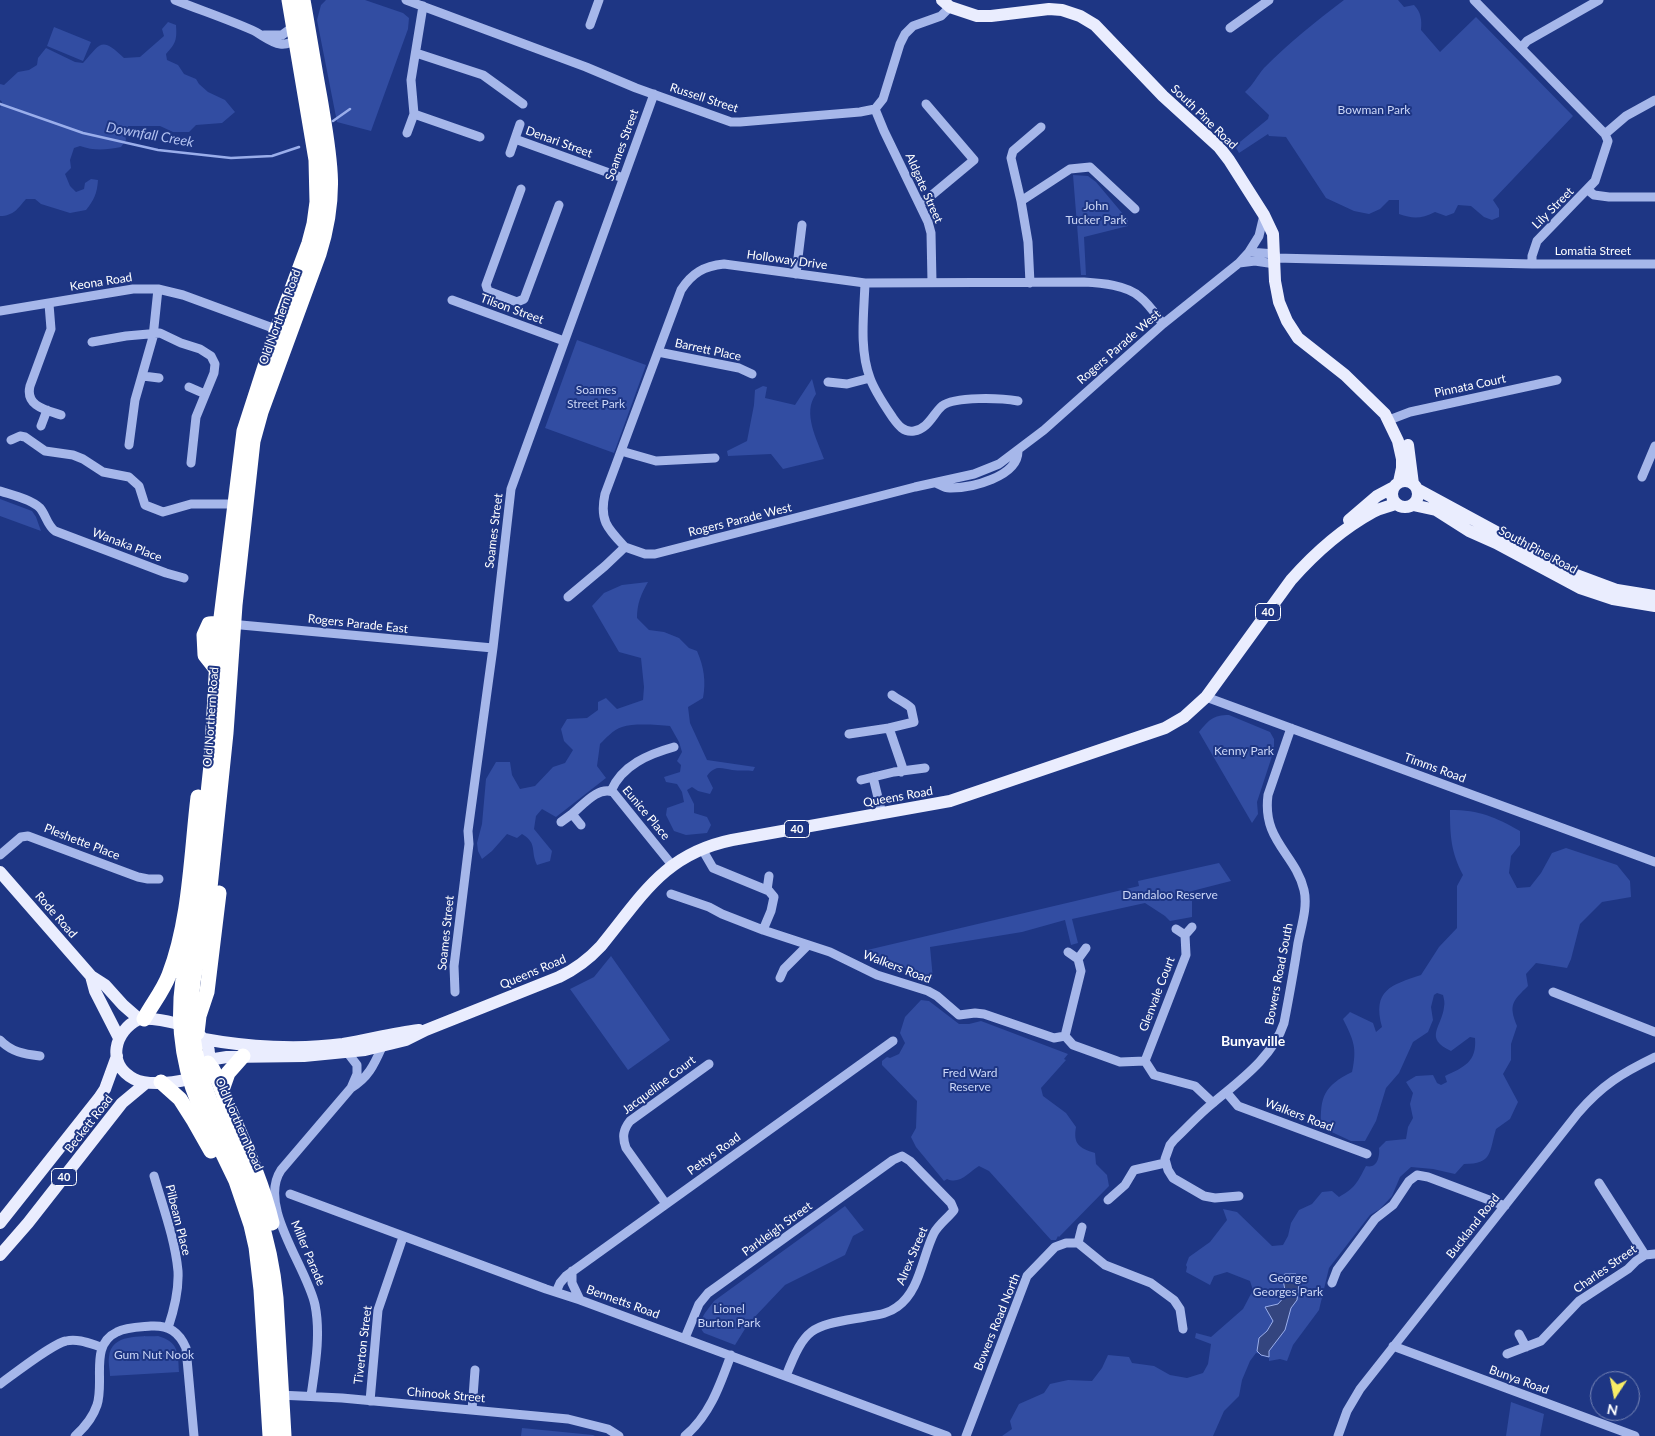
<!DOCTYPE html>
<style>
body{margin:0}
#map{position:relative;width:1655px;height:1436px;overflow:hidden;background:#1e3684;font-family:Lato,sans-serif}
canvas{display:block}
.north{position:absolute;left:1590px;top:1371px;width:50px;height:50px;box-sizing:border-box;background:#1e3684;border:1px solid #7886b5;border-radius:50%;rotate:191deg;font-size:14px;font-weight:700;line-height:20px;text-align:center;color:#fff}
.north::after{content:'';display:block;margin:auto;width:18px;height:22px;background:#f8ed66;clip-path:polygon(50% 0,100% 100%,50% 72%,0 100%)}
</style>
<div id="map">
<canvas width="1655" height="1436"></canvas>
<div class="north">N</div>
</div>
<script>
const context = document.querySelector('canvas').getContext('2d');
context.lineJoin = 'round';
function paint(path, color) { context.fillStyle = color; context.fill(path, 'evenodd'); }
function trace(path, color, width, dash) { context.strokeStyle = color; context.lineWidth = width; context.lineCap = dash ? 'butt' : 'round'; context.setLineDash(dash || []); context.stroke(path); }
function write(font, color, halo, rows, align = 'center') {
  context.font = font + ' Lato,sans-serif'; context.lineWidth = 4; context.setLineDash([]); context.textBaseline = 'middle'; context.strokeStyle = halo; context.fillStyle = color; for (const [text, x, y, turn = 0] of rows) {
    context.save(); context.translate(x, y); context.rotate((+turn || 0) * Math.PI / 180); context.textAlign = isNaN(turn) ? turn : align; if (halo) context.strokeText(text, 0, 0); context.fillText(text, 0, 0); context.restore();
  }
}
paint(new Path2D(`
 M326 0H365L403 13 409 18 408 29 371 131 337 122 317 20 321 5Z
 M1344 0H1398L1404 7 1414 5C1421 12 1422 20 1421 30L1440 52 1476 17 1573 116 1493 200 1499 209V217L1492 220 1484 217 1471 206 1458 205 1454 213 1446 216 1435 212C1421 219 1413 219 1399 214V200H1389L1380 209 1369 214 1354 211 1326 198 1286 137 1269 136 1268 134 1239 153 1235 146 1268 119 1269 115 1245 92C1253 85 1257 76 1264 68 1289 43 1316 21 1344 0Z
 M168 22 176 25C177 40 176 43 166 54L167 60 178 65 184 74 196 79 199 84 208 92 225 100 235 112 222 123 196 125 189 132H173L160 126H128L125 135 126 140 121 147C106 150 94 151 80 146L74 148 70 160 71 168 65 174 70 186 76 192 84 189 85 183 91 179 98 180C97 194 94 200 86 210L70 213 41 204 35 199H26C18 208 14 216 0 216V108L2 102 0 100V84L4 85 18 72 29 70 37 65 38 58 46 48 75 62 83 63C101 43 101 36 124 58L140 57 164 36 162 29Z
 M54 27 91 42 83 61 47 46Z
 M1073 175 1088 176 1096 182 1128 220V226L1084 237 1086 275H1081Z
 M577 340 646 365 614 453 545 428Z
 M812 379 816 394C802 413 817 439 824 459L783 469 771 454 728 456 727 451 747 441 754 405 755 390 763 386 767 387 765 398 795 405Z
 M0 499 32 511 36 517 41 531 0 516Z
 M648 582C641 594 637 604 637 618L649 630 664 632 679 638 689 648 697 651C704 667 706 681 703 698L688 707 690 723 707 760 755 767 753 771C747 770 739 771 732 770 721 768 715 765 707 776L713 788 710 794 698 791 692 787 687 790 694 804V813L707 817 711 825 707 833 686 835 674 831 666 815 667 808 684 802 682 792 677 784 666 782 664 777 680 772 681 765 677 761 682 752 679 742 670 726C657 725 634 723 622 727 613 730 606 738 600 744L597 766 606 778 556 817 542 809 536 816 534 829 552 851 550 861 537 865C530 850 538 844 522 834L517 838 507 834 492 851 482 859 478 851 477 843 482 824 486 779 496 762H510L512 775 520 789 535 786 553 767 565 763 573 750 564 741 561 729 567 719 587 718 598 710V702L606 698 617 709 643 700 644 687 641 658 619 652 592 606 604 593 622 585Z
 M1229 715 1270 732 1274 739V750L1257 802 1258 814 1252 823 1199 732C1209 720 1213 715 1229 715Z
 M1450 810C1480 810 1495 817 1520 831V845L1511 856 1509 873 1517 888 1530 887 1541 873 1552 853 1566 848 1617 865 1630 881 1631 897 1602 902 1580 924 1571 959 1567 968 1536 963 1526 974 1528 986C1513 1001 1508 1004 1517 1026L1511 1044V1060L1503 1074 1518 1102 1510 1119 1496 1129C1489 1152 1493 1164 1464 1164L1455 1174 1433 1169 1411 1167 1400 1177 1392 1196 1380 1209 1370 1215 1329 1268 1319 1310 1293 1345 1287 1361 1280 1359 1269 1361V1356L1256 1353 1250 1361 1242 1380 1239 1396 1224 1411 1213 1436H989H1002L1012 1429 1010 1421 1019 1404 1044 1393 1050 1384 1068 1380 1092 1381 1102 1368 1108 1355 1129 1357 1132 1363 1154 1366 1170 1375 1187 1378 1203 1373 1208 1364 1211 1344 1195 1338 1196 1333 1211 1337 1243 1309 1253 1290 1250 1281 1227 1272 1214 1276 1210 1285 1186 1272 1187 1267 1186 1265 1189 1257 1210 1242 1227 1220 1223 1209 1237 1212 1272 1246 1283 1245 1288 1236 1291 1223 1299 1210 1312 1204 1322 1192 1332 1191 1339 1197C1355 1188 1357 1183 1366 1166 1377 1169 1380 1157 1379 1148L1386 1141 1406 1139 1408 1127 1413 1118 1410 1104 1413 1093 1406 1082 1416 1076 1433 1075 1437 1083 1441 1085 1447 1082 1445 1076C1464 1067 1477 1062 1475 1038L1470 1037 1451 1051C1423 1038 1442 1027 1444 1007 1445 1003 1444 999 1443 995L1437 993 1434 995 1431 1007 1433 1020 1428 1032 1413 1042 1399 1073 1386 1088 1376 1121 1365 1141H1351L1321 1127C1320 1096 1324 1086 1352 1072 1357 1048 1354 1041 1343 1019L1350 1012 1373 1023 1376 1032 1382 1027C1372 990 1391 985 1421 975L1439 947 1457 928V886L1463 875C1451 852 1450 836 1450 810Z
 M1219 863 1231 881 1192 891V917L1170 921 1165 916 1145 903 1072 919 1078 943 1071 945 1065 920 1022 932 930 947 933 979 863 951 1139 886 1138 881Z
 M611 956 670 1040 628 1070 570 989 594 977Z
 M921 1000 929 1001 959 1024H969L981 1021 1068 1054 1064 1059 1066 1060 1041 1088 1043 1096 1066 1113 1076 1127C1073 1144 1079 1148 1095 1153L1096 1164 1107 1175 1109 1186 1059 1237 1058 1236 1056 1240H1051L989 1171 979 1166C969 1172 960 1185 947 1179L944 1181 916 1147 911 1137 916 1128 917 1101 882 1065V1061L887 1057 890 1058 899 1054 905 1043 900 1033 905 1017Z
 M845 1206 864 1230 853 1236 845 1255 785 1285 748 1324 735 1345 704 1333C695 1322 707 1311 714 1301Z
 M158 1336C179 1342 178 1353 179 1372L110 1376C110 1370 108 1363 109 1357 111 1333 141 1337 158 1336Z
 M1511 1402 1544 1414 1540 1436H1506Z
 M522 1428 593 1435 595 1436H521Z`), '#324da2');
const water = new Path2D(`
 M1285 1274H1296L1299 1284 1297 1300 1291 1308 1285 1330 1269 1351V1357L1261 1355 1257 1351 1259 1338 1267 1331 1273 1321 1265 1307 1278 1304 1286 1295 1283 1280Z`);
paint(water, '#34457f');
trace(water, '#9aaeeb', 1);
trace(new Path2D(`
 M0 104 83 133 158 150 231 158 272 156 299 147
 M333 121 350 109`), '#9aaeeb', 2.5);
trace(new Path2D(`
 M175 0C200 10 227 19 252 30 261 34 271 43 280 44 287 45 293 42 298 38
 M406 0 586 67 636 88 731 122H740L860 112 875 109 883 99 900 44 905 34 913 26 941 16 950 7
 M590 25 599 0
 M1230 28 1269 0
 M264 35H282L293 27
 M1521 48 1527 41 1599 0
 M416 53 483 75 523 104
 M875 109 884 131 928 222 931 233 932 282
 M414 114 480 137
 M407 133 414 114 411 80 423 6
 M1605 134 1626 116 1655 100
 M515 139 623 178
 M510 153 520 124
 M521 189 486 285 488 291 517 302 524 299 559 205
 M1588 190 1594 195 1609 197H1655
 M1021 201 1070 169 1090 167 1135 209
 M920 205 974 160 926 104
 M1249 252 1259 236 1264 215
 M1275 258 1532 264V256L1537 241 1595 181 1608 141 1605 134 1474 0
 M1239 263 1255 261 1275 264
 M1532 264H1655
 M796 274 802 225
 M865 283C864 313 859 349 870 378 875 392 885 406 893 418 898 425 904 433 914 431 928 429 933 414 942 406 955 396 1001 398 1018 401
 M1030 283 1028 242 1021 201 1011 158 1013 151 1041 127
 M452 300 564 341
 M49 304 51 329 30 386C25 406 46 410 61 415
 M0 311 133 289H158L183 295 281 331
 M92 342 126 336 160 333 181 343 200 349 211 356 215 364 214 373 196 417 191 463
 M658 352 739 368 752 374
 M143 376 159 378
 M828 382 847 384 870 378
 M189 387 205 394
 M1389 420 1410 412 1557 380
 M41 426 47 410
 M11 440 20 436 25 437 45 451 73 455 83 459 103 472 129 477 139 486 145 505 163 512 191 504H235
 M129 445 135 400 153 337 158 289
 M621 451 656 461 715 458
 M1642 477 1655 446
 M936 483C941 485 945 489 951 488 971 488 1018 477 1018 451
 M0 491C12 495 31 499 40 508 46 515 47 525 55 531L166 573 184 578
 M625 547C608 529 599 521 605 494L681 290C692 273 704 266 724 264L865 283 1084 282C1101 283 1127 285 1140 297 1149 304 1156 315 1163 324
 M568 597 605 566 625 547 645 554H655L915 487 974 474 999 464 1044 430 1163 324 1239 263 1249 252 1275 254
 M230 624 493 648
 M1206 697 1655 862
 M889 728 914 722 911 708C905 702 898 700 892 695
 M849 734 889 728 902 766 901 772
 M873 777 882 814
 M861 780 894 772 925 768
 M611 791C622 765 649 754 674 747
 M572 814C583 805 598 786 613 792L672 865
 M561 822 572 814 581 825
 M702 849 713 868 769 891 774 897 771 911 763 930
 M0 855 21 837 28 836 138 877 148 879H159
 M767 890 769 876
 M671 894 709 907 722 914 763 930 830 952 877 975 928 991 937 996 959 1015 975 1013 984 1014 1054 1038 1065 1036 1073 1045 1120 1062 1145 1061 1154 1075 1195 1086 1213 1103
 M1176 929 1185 935 1192 927
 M1068 952 1078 959 1086 948
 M780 978 784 969 808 945
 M455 992 454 966 469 844 468 831 493 648 511 489 654 94
 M1553 992 1655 1032
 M1065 1036 1081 971 1078 959
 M0 1040C11 1052 24 1054 40 1056
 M1145 1061 1186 955 1185 935
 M351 1088C368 1078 374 1065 382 1047
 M1227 1093 1238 1106 1367 1154
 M154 1176C163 1207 175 1239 178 1271 179 1290 174 1310 168 1328
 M1599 1183 1645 1255
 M290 1194 546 1289 580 1300 947 1436
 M1239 1196 1215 1198 1204 1196 1173 1178 1168 1170 1165 1159 1170 1145 1174 1140C1187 1128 1199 1114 1213 1103 1239 1081 1273 1057 1284 1023 1289 997 1294 970 1298 943 1301 927 1308 907 1304 890 1295 853 1262 841 1268 795L1291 728
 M1108 1200 1125 1185 1134 1170 1165 1163
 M666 1204 626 1148C622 1137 623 1130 630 1121L709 1064
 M1078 1243 1082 1227
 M572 1271V1283L580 1300
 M1332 1283 1337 1270 1375 1219 1393 1205 1409 1181 1417 1175 1428 1177 1505 1206
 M556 1292 560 1283 566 1276 893 1041
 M1519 1334 1526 1347
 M685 1338 699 1304 708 1293 893 1160 902 1156 910 1161 951 1203 954 1210C948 1218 939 1224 934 1233 922 1257 920 1291 897 1307 888 1314 876 1315 865 1317 813 1326 806 1324 786 1376
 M1393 1346 1635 1436
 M1507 1354 1541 1341 1579 1301 1628 1269 1636 1261 1645 1255 1655 1254
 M0 1384C14 1374 52 1344 66 1341 78 1338 91 1344 101 1347
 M279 1395 342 1398 568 1419 608 1429 619 1436
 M311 1396C315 1367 321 1335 315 1305 307 1267 257 1206 281 1170L351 1088 357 1074V1065L347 1052
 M370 1401 378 1310 403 1237
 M472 1410 475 1370
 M75 1436C84 1428 93 1417 97 1405 105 1381 89 1345 117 1332 126 1327 140 1327 151 1326 169 1325 179 1332 186 1348L194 1436
 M685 1436C710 1415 720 1385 731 1355
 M966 1436 1027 1276 1055 1247 1066 1243H1078L1105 1265 1151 1283 1174 1300 1180 1309 1183 1329
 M1338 1436 1347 1411 1360 1389 1578 1113C1602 1085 1622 1073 1655 1057`), '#a6b7ea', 9);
trace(new Path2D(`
 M942 0 950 7 977 16H991L1049 9 1062 10 1080 16 1095 25 1163 96 1219 147 1229 160 1264 215 1273 234 1275 281 1279 302 1287 321 1298 338 1345 375 1385 414 1398 441 1402 459V468L1399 482
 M1408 445 1413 484
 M1392 494a13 13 0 1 1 26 0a13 13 0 1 1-26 0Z
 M1417 489 1574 574 1617 590 1655 596
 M1413 505 1436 510 1469 531 1496 543 1580 588 1613 599 1655 606
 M1349 520 1377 496 1392 488
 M0 872 91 976 105 985 123 1005 139 1019
 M91 976 95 991 119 1038
 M139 1019C162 1017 217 1028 208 1061 206 1068 201 1074 194 1077 180 1083 147 1086 134 1079 106 1064 114 1031 139 1019Z
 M204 1039C247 1047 299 1050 343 1044 368 1040 393 1033 419 1030
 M208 1060 227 1057 304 1056 365 1050 406 1040 426 1030 559 977C576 969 589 959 601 946 642 896 664 854 732 840L950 801 1165 728 1184 717 1206 697 1291 580C1314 554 1342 529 1373 512 1380 508 1388 507 1395 504
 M0 1223 99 1098 105 1089 117 1056
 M0 1255 28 1223 122 1103 146 1083`), '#eaedfe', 12);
trace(new Path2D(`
 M216 669 205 655 204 635 209 624 220 623
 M196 906 211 765 218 642 244 431 277 329 309 243 314 224 317 202 316 160 289 0
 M208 907 226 733 235 605 253 441 261 412 319 254C338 194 330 158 320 98 314 66 309 33 303 0
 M144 1019C152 1004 163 991 169 975 190 921 191 855 198 797
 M197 1033 199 1016 207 992 219 893
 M208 1063C218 1074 221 1090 227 1104 244 1143 262 1181 272 1223
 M161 1082 180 1099 194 1121 211 1151
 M222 1090 228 1073 243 1056
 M217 1116C248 1174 270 1233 276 1298L284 1436
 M207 1121 236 1181 251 1225 256 1247 261 1290 270 1436`), '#fff', 15);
trace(new Path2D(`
 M196 906C193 931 186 954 183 979 176 1027 184 1078 207 1121
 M208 907C204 933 197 957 193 982 187 1028 197 1075 217 1116`), '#fff', 15);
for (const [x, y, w] of [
 [1268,612,25],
 [797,829,25],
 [64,1177,25]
]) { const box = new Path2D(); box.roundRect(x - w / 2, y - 8.5, w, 17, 4); context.fillStyle = '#1e3684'; context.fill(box); trace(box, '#fff', 1); }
write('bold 11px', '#fff', null, [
 ["40",1268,612],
 ["40",797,829],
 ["40",64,1177]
]);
write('12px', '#fff', '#1e3684', [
 ["Russell Street",704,98,18],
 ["South Pine Road",1204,117,44],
 ["Denari Street",559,142,20],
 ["Soames Street",622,145,-70],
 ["Aldgate Street",924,188,66],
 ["Lily Street",1553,208,-45],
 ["Lomatia Street",1593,251],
 ["Holloway Drive",787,260,8],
 ["Keona Road",101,282,-9],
 ["Tilson Street",512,309,20],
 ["Old Northern Road",280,317,-70],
 ["Rogers Parade West",1119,347,-41],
 ["Barrett Place",708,350,12],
 ["Pinnata Court",1470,386,-12],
 ["Rogers Parade West",740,520,-14],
 ["Soames Street",494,531,-83],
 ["Wanaka Place",127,545,21],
 ["South Pine Road",1538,550,28],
 ["Rogers Parade East",358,624,6],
 ["Old Northern Road",211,717,-86],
 ["Timms Road",1435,768,20],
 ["Queens Road",898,797,-10],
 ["Eunice Place",646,813,50],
 ["Pleshette Place",82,842,21],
 ["Rode Road",56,915,49],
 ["Soames Street",446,933,-84],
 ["Walkers Road",897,967,21],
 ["Queens Road",533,972,-23],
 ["Bowers Road South",1279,974,-79],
 ["Glenvale Court",1157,994,-69],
 ["Jacqueline Court",659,1085,-37],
 ["Walkers Road",1299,1115,21],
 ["Beckett Road",89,1124,-52],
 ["Old Northern Road",239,1124,66],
 ["Pettys Road",714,1154,-36],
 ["Pilbeam Place",178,1220,76],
 ["Buckland Road",1473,1226,-52],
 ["Parkleigh Street",777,1229,-36],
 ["Miller Parade",308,1253,67],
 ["Alrex Street",912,1256,-67],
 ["Charles Street",1605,1269,-35],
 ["Bennetts Road",623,1302,20],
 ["Bowers Road North",997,1322,-68],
 ["Tiverton Street",363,1345,-83],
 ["Bunya Road",1519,1380,20],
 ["Chinook Street",446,1395,5]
]);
write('12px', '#cbd6f7', '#1e3684', [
 ["Bowman Park",1374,110],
 ["John",1096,206],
 ["Tucker Park",1096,220],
 ["Soames",596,390],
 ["Street Park",596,404],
 ["Kenny Park",1244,751],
 ["Dandaloo Reserve",1170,895],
 ["Fred Ward",970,1073],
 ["Reserve",970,1087],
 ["George",1288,1278],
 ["Georges Park",1288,1292],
 ["Lionel",729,1309],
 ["Burton Park",729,1323],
 ["Gum Nut Nook",154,1355]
]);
write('italic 14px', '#b2c1f1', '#1e3684', [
 ["Downfall Creek",150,135,10]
]);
write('bold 14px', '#fff', '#1e3684', [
 ["Bunyaville",1253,1041]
]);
</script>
